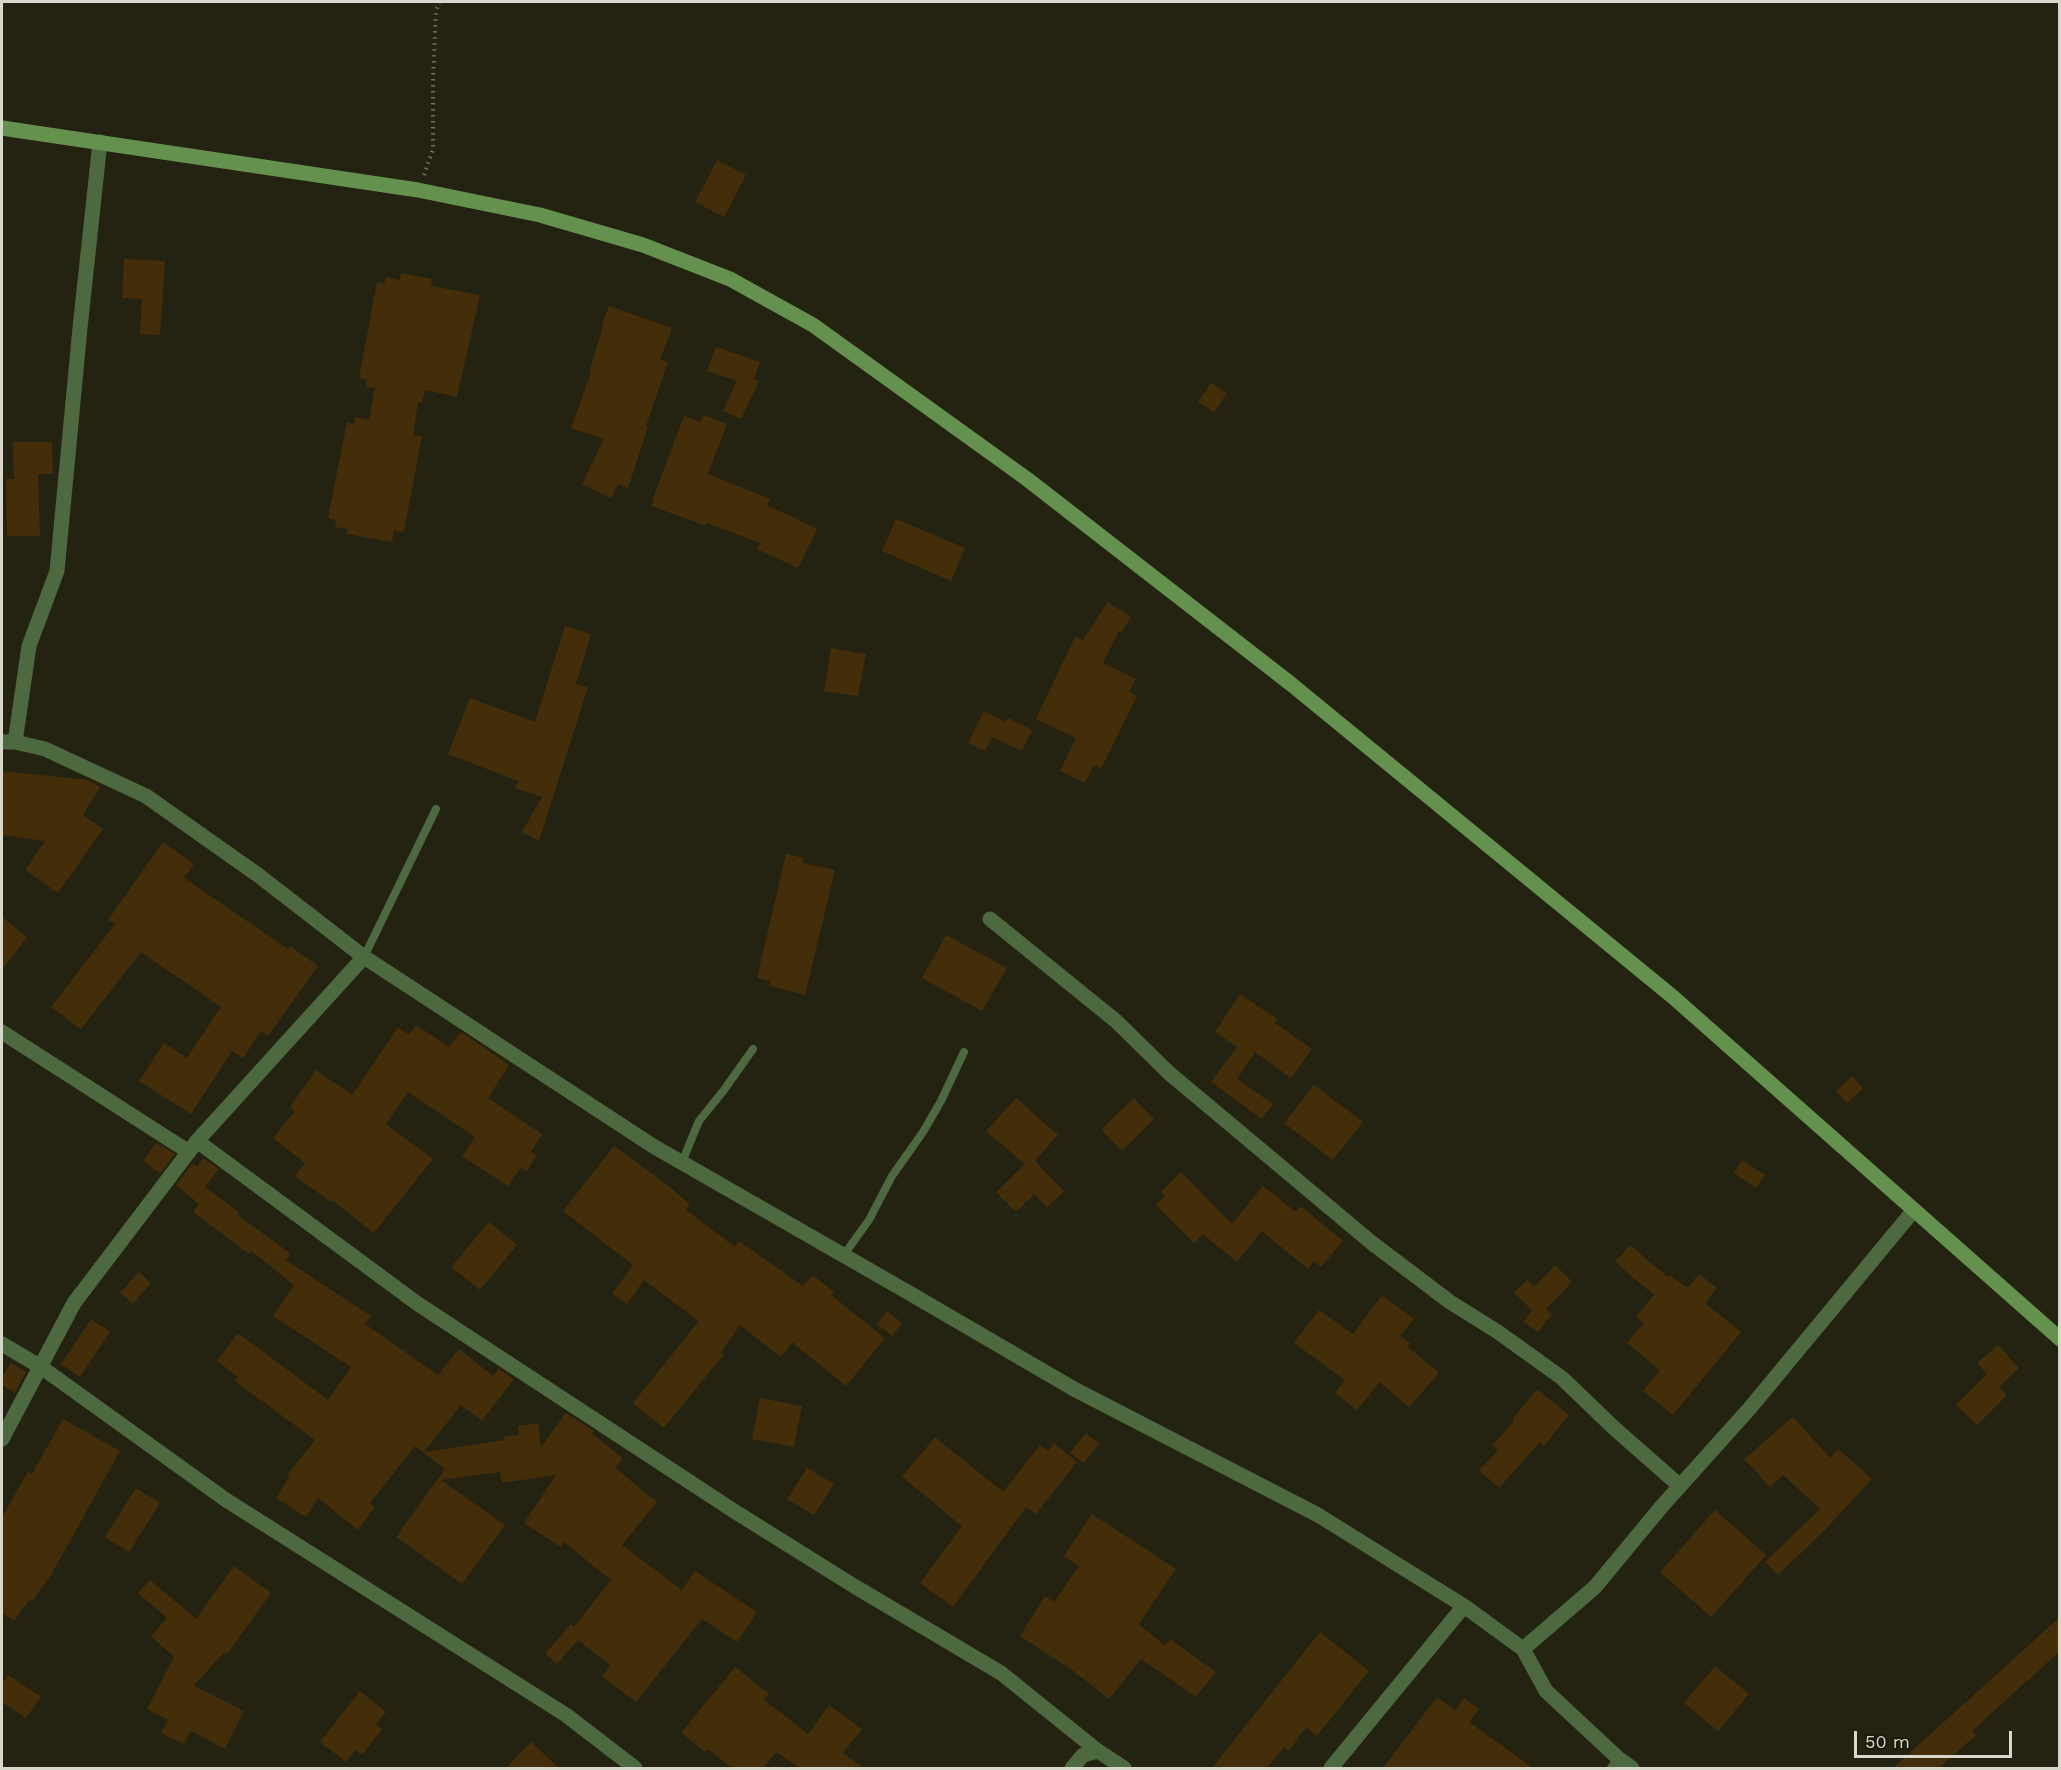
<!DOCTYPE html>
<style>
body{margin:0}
#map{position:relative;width:2061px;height:1770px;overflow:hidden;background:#242311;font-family:"Work Sans",sans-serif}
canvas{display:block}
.frame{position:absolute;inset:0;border:3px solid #d8d7cc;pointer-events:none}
.scale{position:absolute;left:1854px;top:1731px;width:158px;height:27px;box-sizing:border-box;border:3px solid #d8d7cc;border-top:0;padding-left:8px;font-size:18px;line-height:21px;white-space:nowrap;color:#d8d7cc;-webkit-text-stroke:4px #1b1a08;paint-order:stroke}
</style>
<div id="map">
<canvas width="2061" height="1770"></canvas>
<div class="frame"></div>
<div class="scale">50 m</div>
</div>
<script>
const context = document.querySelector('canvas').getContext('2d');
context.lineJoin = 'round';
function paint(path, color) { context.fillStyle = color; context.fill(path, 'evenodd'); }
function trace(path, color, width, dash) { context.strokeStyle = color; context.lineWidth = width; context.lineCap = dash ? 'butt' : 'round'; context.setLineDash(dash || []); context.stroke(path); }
paint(new Path2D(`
 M717 160 746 175 724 217 695 202Z
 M124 259 165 261 160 335 140 334 142 299 122 298Z
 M401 273 432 279 431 286 480 295 457 397 425 390 422 402H418L413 435 422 436 404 532 394 530 392 542 347 534 348 529 335 527 336 520 328 518 347 422 354 424 355 417 369 420 375 388 365 387 367 380 359 378 377 282 384 284 386 277 400 280Z
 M609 306 672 328 660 360 668 362 646 426 648 427 628 488 618 484 611 498 582 484 604 439 571 428 591 373 589 372 603 327H601Z
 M716 347 760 362 754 379 759 381 741 419 723 411 737 381 707 371Z
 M1211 383 1227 393 1214 412 1198 402Z
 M703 415 727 424 708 474 770 499 767 505 817 529 798 568 757 549 760 543 707 523 706 526 652 506 654 498H653L684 416 701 422Z
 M13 442H52L53 474H38L40 536H7L6 479H14Z
 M896 519 965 548 951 581 882 551Z
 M1108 602 1131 617 1121 633 1119 631 1103 663 1136 679 1129 692 1137 696 1101 769 1094 765 1085 783 1060 771 1076 738 1036 719 1075 637 1083 640Z
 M565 626 591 634 576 684 588 687 539 841 522 832 542 797 515 788 518 781 448 754 470 698 535 722Z
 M831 648 866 654 858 696 824 691Z
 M984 711 1006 722 1008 718 1032 730 1022 751 992 737 985 751 968 743Z
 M2 771 88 780 100 787 83 815 103 829 58 893 25 870 45 841 2 835Z
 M163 842 194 864 184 878 288 949 290 946 318 966 268 1036 261 1031 243 1058 232 1051 191 1114 139 1081 164 1043 187 1058 221 1007 141 952 81 1029 51 1007 115 924 108 920Z
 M786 854 804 858 802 863 835 870 805 995 770 986 771 981 757 978Z
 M2 917 27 937 2 970Z
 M946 935 1007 968 982 1011 922 978Z
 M1240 994 1277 1019 1275 1023 1312 1049 1291 1078 1255 1052 1237 1079 1273 1104 1262 1119 1211 1082 1237 1047 1215 1032Z
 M416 1025 449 1047 461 1032 509 1065 488 1098 542 1134 531 1152 537 1155 527 1171 521 1167 508 1186 462 1156 475 1137 408 1092 386 1124 433 1159 374 1233 332 1200 331 1202 295 1176 305 1163 273 1138 295 1111 290 1107 316 1070 352 1095 398 1027 409 1035Z
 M1852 1076 1863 1088 1847 1103 1836 1091Z
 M1314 1085 1363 1122 1333 1160 1284 1123Z
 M1016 1098 1058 1135 1035 1161 1064 1191 1047 1207 1034 1194 1016 1212 996 1192 1025 1164 986 1131Z
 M1134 1098 1154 1119 1122 1151 1101 1129Z
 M156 1143 175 1154 160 1173 143 1161Z
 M614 1146 669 1186 690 1205 686 1210 735 1247 739 1241 803 1286 813 1275 834 1292 831 1295 885 1338 846 1386 792 1342 781 1357 740 1325 721 1352 724 1354 664 1428 633 1403 699 1321 644 1280 627 1304 612 1294 633 1265 563 1211Z
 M203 1158 219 1169 205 1187 239 1212 238 1215 291 1254 286 1260 371 1316 365 1324 438 1375 459 1349 493 1376 499 1369 514 1379 482 1421 461 1405 424 1452 506 1440 502 1437 519 1435 518 1426 538 1423 541 1447 566 1413 594 1431 592 1434 623 1458 615 1468 657 1502 622 1545 682 1590 695 1571 757 1612 737 1642 702 1619 636 1702 602 1676 610 1665 578 1640 557 1664 545 1654 571 1624 574 1627 611 1580 564 1542 561 1547 524 1523 556 1475 502 1483 500 1472 441 1480 505 1525 462 1584 396 1537 445 1469 415 1446 370 1503 375 1507 358 1530 318 1498 306 1517 276 1498 289 1477 287 1475 315 1440 235 1381 238 1377 217 1361 238 1333 328 1400 351 1367 273 1316 294 1285 251 1251 249 1254 193 1212 199 1204 176 1185 191 1165 194 1164 197 1167Z
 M1742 1160 1765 1175 1756 1188 1734 1173Z
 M1181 1172 1232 1224 1263 1186 1296 1212 1301 1206 1343 1241 1321 1267 1314 1261 1308 1269 1262 1231 1237 1262 1203 1234 1194 1243 1156 1205 1165 1196 1161 1192Z
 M489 1222 517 1245 480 1290 451 1267Z
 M1630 1245 1668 1277 1670 1275 1687 1288 1699 1274 1717 1288 1705 1303 1741 1332 1673 1415 1643 1391 1660 1370 1627 1343 1644 1323 1636 1317 1654 1295 1615 1262Z
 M1555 1265 1572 1282 1546 1309 1552 1314 1538 1332 1523 1322 1532 1310 1514 1293 1527 1280 1534 1287Z
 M139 1272 151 1283 133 1304 120 1293Z
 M1382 1295 1414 1319 1400 1336 1410 1343 1408 1347 1439 1373 1409 1407 1380 1382 1357 1410 1335 1393 1345 1380 1294 1343 1319 1310 1353 1334Z
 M887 1311 902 1323 892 1336 877 1324Z
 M91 1319 110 1332 80 1377 61 1364Z
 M1998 1345 2019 1368 1999 1387 2007 1395 1977 1425 1956 1405 1987 1374 1977 1363Z
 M11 1363 26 1372 15 1393 2 1385V1377Z
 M1537 1389 1569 1415 1544 1446 1540 1442 1499 1488 1479 1470 1498 1450 1493 1445 1514 1421 1512 1420Z
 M760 1398 802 1406 794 1447 752 1439Z
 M1793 1417 1830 1458 1838 1449 1872 1479 1824 1531 1778 1575 1765 1562 1820 1509 1783 1475 1770 1487 1744 1459Z
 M63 1419 120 1451 51 1575 32 1601 30 1599 14 1621 2 1612V1517L28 1472 32 1474Z
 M1086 1433 1099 1444 1084 1463 1070 1453Z
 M935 1437 1003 1492 1040 1445 1048 1451 1054 1443 1077 1462 1036 1514 1026 1507 953 1607 920 1583 962 1526 902 1477Z
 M807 1468 834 1484 814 1515 787 1499Z
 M136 1488 160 1503 129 1552 105 1537Z
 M1715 1510 1766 1555 1711 1617 1660 1572Z
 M1092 1514 1176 1569 1139 1624 1165 1646 1170 1639 1216 1672 1196 1697 1141 1659 1109 1699 1072 1670 1020 1636 1045 1596 1054 1602 1079 1566 1064 1556Z
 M234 1566 271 1593 227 1654 224 1652 194 1686 244 1711 225 1749 191 1731 184 1744 161 1733 168 1720 147 1709 174 1657 151 1636 167 1618 138 1593 150 1580 196 1619Z
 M2060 1617V1651L1972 1731 1976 1735 1939 1768H1893Z
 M1320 1632 1369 1671 1317 1736 1306 1727 1289 1751 1284 1747 1267 1768H1212Z
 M1715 1666 1749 1694 1718 1731 1684 1703Z
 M735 1667 769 1694 764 1700 808 1734 829 1705 862 1729 843 1753 864 1768H799L777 1752 763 1768H732L708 1749 705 1752 681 1733Z
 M8 1675 41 1697 26 1718 2 1702V1684Z
 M360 1691 386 1712 376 1724 382 1729 362 1755 356 1750 346 1762 320 1742Z
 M1437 1697 1455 1711 1464 1698 1479 1709 1469 1722 1533 1768H1383Z
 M531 1742 559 1768H506Z`), '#442e0a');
trace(new Path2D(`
 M424 175 433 149V79L436 11 439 2`), '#706f60', 4, [1.5, 4.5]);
trace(new Path2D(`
 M364 957 436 809
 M682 1162 699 1121 724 1090 753 1049
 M843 1256 869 1220 892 1176 923 1132 941 1101 964 1052
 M1611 1768 1618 1758`), '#4d6940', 8);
trace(new Path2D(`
 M2 742H15L45 749 146 796 258 875 364 957 653 1146 911 1294 1074 1389 1318 1515 1464 1606 1523 1649 1546 1691 1618 1758 1632 1768
 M15 742 29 646 57 571 80 328 100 142
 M990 919 1116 1021 1169 1073 1372 1243 1450 1302 1498 1332 1562 1378 1614 1428 1680 1486
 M2 1032 189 1152
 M197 1141 418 1304 734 1511 854 1586 1001 1673 1098 1751
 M2 1344 41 1367 226 1500 566 1715 635 1768
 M2 1439 74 1303 197 1141 364 957
 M1523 1649 1595 1587 1662 1506 1750 1408 1914 1210
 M1072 1768 1083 1755 1098 1751 1124 1768
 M1331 1768 1464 1606`), '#4d6940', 15);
trace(new Path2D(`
 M2 128 418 190 540 215 643 245 730 279 813 325 1027 479 1291 684 1673 997 2060 1339`), '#64914e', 15);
</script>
